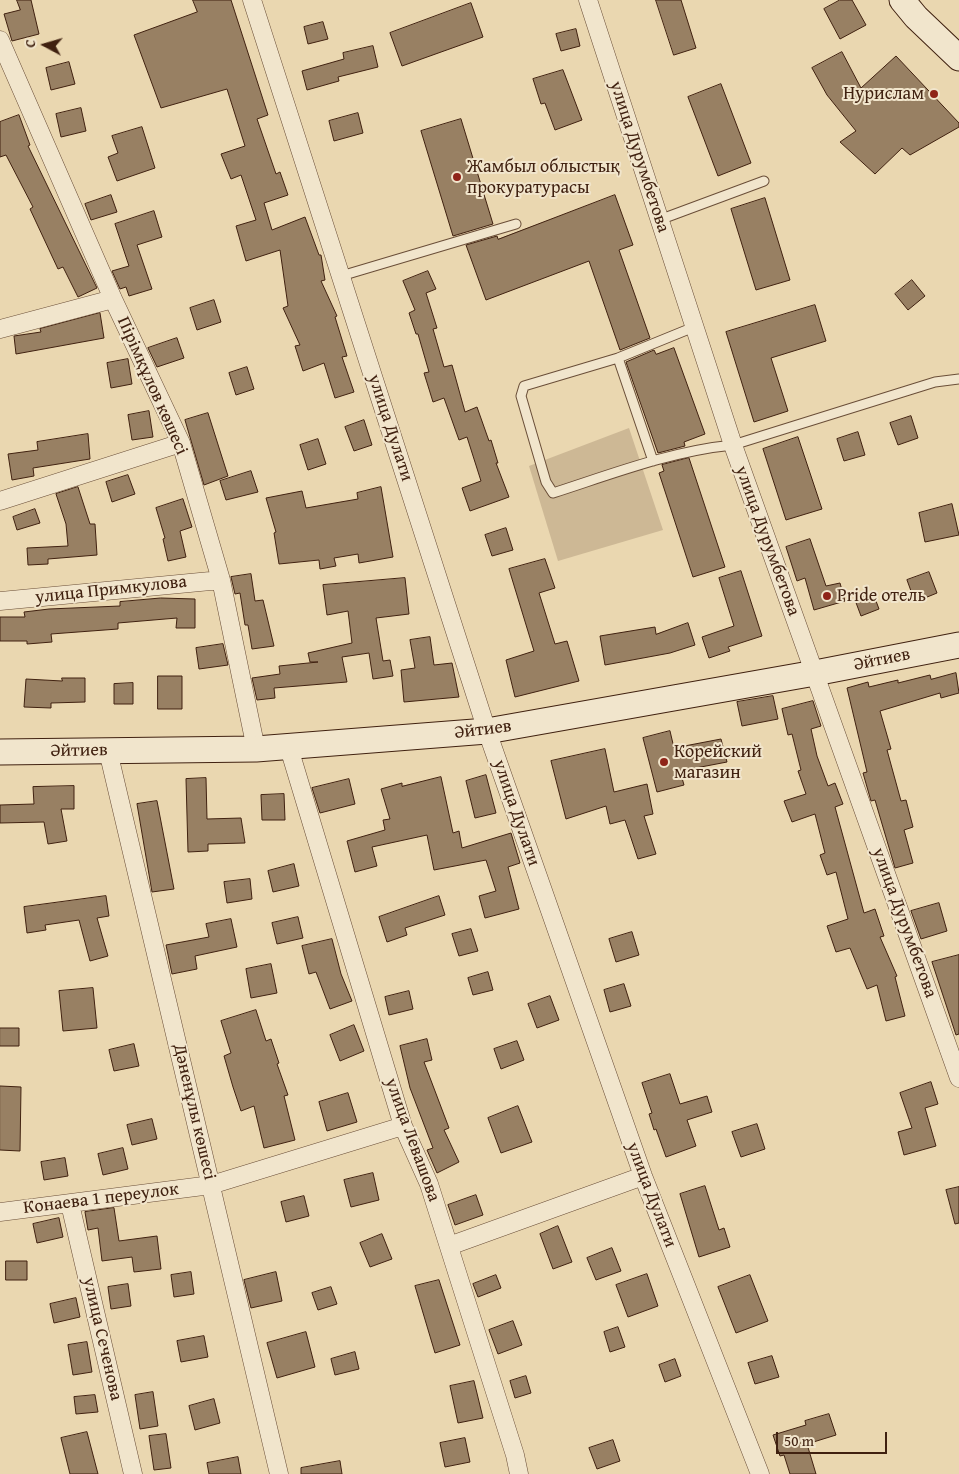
<!DOCTYPE html>
<meta charset="utf-8">
<style>
body{margin:0}
#map{position:relative;width:959px;height:1474px;overflow:hidden;background:#ead7b0;font-family:"Gentium Book Plus",serif}
canvas{display:block}
.north{position:absolute;left:20px;top:20px;width:50px;height:50px;-webkit-text-stroke:4px #f1e5cc;paint-order:stroke;rotate:276deg;font-size:14px;font-weight:700;line-height:20px;text-align:center;color:#402110}
.north::after{content:'';display:block;margin:auto;width:18px;height:22px;background:#402110;clip-path:polygon(50% 0,100% 100%,50% 72%,0 100%)}
.scale{position:absolute;left:776px;top:1432px;width:111px;height:22px;box-sizing:border-box;border:2px solid #402110;border-top:0;padding-left:6px;font-size:15px;line-height:18px;white-space:nowrap;color:#402110;-webkit-text-stroke:4px #f1e5cc;paint-order:stroke}
</style>
<div id="map">
<canvas width="959" height="1474"></canvas>
<div class="north">С</div>
<div class="scale">50 m</div>
</div>
<script>
const context = document.querySelector('canvas').getContext('2d');
context.lineJoin = 'round';
function paint(path, color) { context.fillStyle = color; context.fill(path, 'evenodd'); }
function trace(path, color, width, dash) { context.strokeStyle = color; context.lineWidth = width; context.lineCap = dash ? 'butt' : 'round'; context.setLineDash(dash || []); context.stroke(path); }
function write(font, color, halo, rows, align = 'center') {
  context.font = font + ' "Gentium Book Plus",serif'; context.lineWidth = 4; context.setLineDash([]); context.textBaseline = 'middle'; context.strokeStyle = halo; context.fillStyle = color; for (const [text, x, y, turn = 0] of rows) {
    context.save(); context.translate(x, y); context.rotate((+turn || 0) * Math.PI / 180); context.textAlign = isNaN(turn) ? turn : align; if (halo) context.strokeText(text, 0, 0); context.fillText(text, 0, 0); context.restore();
  }
}
paint(new Path2D(`
 M629 428 663 530 558 561 529 466Z`), '#cdb895');
const building = new Path2D(`
 M17 0H31L39 34 12 41 4 14 20 10Z
 M193 0H231L268 115 257 119 276 174 280 172 288 195 264 203 272 230 305 217 319 255H321L325 280 321 281 337 316 335 317 347 356 342 357 354 392 335 398 324 363 303 371 295 346 300 345 283 308 288 306 280 250 246 261 236 226 256 220 241 175 231 179 221 154 245 146 227 89 161 108 134 35 197 12Z
 M656 0H681L696 48 674 55Z
 M840 0H852L866 25 840 39 824 9Z
 M471 3 483 37 402 66 390 33Z
 M323 22 328 39 308 44 304 27Z
 M576 29 580 46 561 51 556 34Z
 M373 46 378 67 338 77 339 81 307 90 302 71 344 59 343 53Z
 M842 52 861 88 896 56 959 123V127L910 155 902 148 875 174 840 142 856 131 827 95 812 68Z
 M69 62 75 84 51 90 46 68Z
 M563 70 582 120 555 130 545 103 541 104 533 79Z
 M721 84 751 163 718 176 688 97Z
 M81 108 86 131 61 137 56 114Z
 M358 113 363 133 334 141 329 121Z
 M19 115 30 145 28 146 97 288 78 297 63 267 58 269 30 209 33 207 6 155 0 157V122Z
 M461 119 493 224 453 236 421 131Z
 M142 127 155 168 117 181 108 157 118 153 112 136Z
 M111 195 117 212 91 220 85 204Z
 M615 195 633 245 619 250 650 338 620 350 589 261 486 300 466 245 497 236 498 239Z
 M765 198 790 280 756 290 731 209Z
 M154 211 162 237 137 245 152 289 129 296 126 287 120 289 112 271 129 266 115 224Z
 M428 271 436 289 426 293 437 328 433 329 444 367 452 365 465 412 477 407 489 441 491 440 498 463H496L509 497 470 511 462 488 481 481 467 437 459 440 444 398 433 402 424 373 429 372 418 334H416L409 313 415 310 403 281Z
 M912 280 925 296 908 310 895 294Z
 M214 300 221 322 197 330 190 308Z
 M815 305 826 341 771 358 788 411 754 422 726 332Z
 M100 313 104 338 16 354 14 336 41 332 40 329Z
 M177 338 184 358 157 367 148 348Z
 M674 348 705 434 684 442 685 446 658 453 626 362 654 350 656 354Z
 M128 359 132 384 111 388 107 363Z
 M247 367 254 389 236 395 229 373Z
 M149 411 153 437 132 440 128 415Z
 M208 413 228 476 204 485 185 420Z
 M911 416 918 438 898 445 890 423Z
 M364 420 372 445 354 451 345 427Z
 M858 432 865 455 844 461 837 439Z
 M88 434 90 459 33 468 34 476 12 480 8 454 38 450 37 442Z
 M798 437 822 509 786 520 763 449Z
 M318 439 326 464 308 470 300 445Z
 M689 458 725 567 693 577 659 473 664 471 662 465Z
 M251 471 258 492 226 500 220 481Z
 M128 475 135 494 112 502 106 482Z
 M78 487 90 524H95L97 555 48 559V564L28 565 27 548 68 546 66 524 56 494Z
 M381 487 393 557 359 563 358 554 334 558 336 566 320 569 319 560 279 564 274 533 276 532 266 498 302 491 306 508 358 499 357 493Z
 M183 499 192 527 180 531 186 557 168 561 163 539 165 538 156 508Z
 M952 504 959 535 925 542 919 513Z
 M35 509 40 523 17 530 13 517Z
 M506 528 513 550 492 556 485 535Z
 M810 539 826 586 840 583 845 601 814 610 805 578 797 581 786 547Z
 M545 559 555 588 539 593 555 644 567 641 579 681 515 697 506 660 534 651 509 569Z
 M741 571 762 636 728 647 730 651 709 658 702 637 734 626 719 578Z
 M929 572 937 593 915 602 907 580Z
 M251 574 255 601 263 600 274 646 252 649 248 625H245L240 593 235 594 231 577Z
 M405 578 409 614 376 618 383 661 390 660 393 676 373 679 369 653 342 657 347 682 274 688 275 698 257 700 252 678 280 674 279 666 318 662H310L308 653 352 643 348 611 327 615 323 585Z
 M873 593 879 609 861 616 855 600Z
 M161 598 195 599V628H176L177 618 118 623V629L51 634 52 642 27 644V641H0V617H25L24 612 49 609 120 606V602Z
 M688 623 695 645 670 653 605 665 600 636 655 627 656 634Z
 M430 637 434 665 452 663 459 697 404 702 401 670 415 668 410 640Z
 M223 644 228 665 199 669 196 648Z
 M956 673 959 693 941 698 940 693 880 711 891 749 887 750 901 801 906 800 913 827 904 830 913 863 895 868 875 800 871 801 863 773 867 772 847 688 868 682 869 687 898 680V683L930 675 931 679Z
 M158 676H182V709H158Z
 M62 678H85V702L51 703V708L24 707 26 679 62 681Z
 M133 683V704H114V684Z
 M773 696 778 719 742 726 737 702Z
 M813 701 821 726 811 729 817 756 828 786 835 783 843 804 835 807 864 913 875 909 884 936 880 937 897 976 895 977 905 1016 886 1021 877 985 867 989 850 948 836 952 827 926 848 919 836 872 827 875 820 855 825 853 815 814 792 822 784 801 806 794 798 771 801 770 792 734 788 735 782 709Z
 M670 731 674 748 721 739 727 762 680 771 684 785 657 792 643 738Z
 M605 749 614 792 647 784 653 814 644 816 656 854 638 859 625 820 610 824 606 806 566 819 551 761Z
 M486 775 496 813 475 818 466 781Z
 M441 777 453 833 459 831 462 848 511 833 520 863 508 867 519 909 485 918 479 896 496 891 486 860 434 870 427 835 372 847 377 866 355 872 347 841 385 830 383 820 390 819 381 789 402 783V786Z
 M206 778 207 819 241 818 245 843 208 844V851L188 852 186 779Z
 M349 779 355 804 320 813 312 788Z
 M74 786V809H61L67 841 48 844 44 822 0 823V805L34 804 33 787Z
 M284 794 285 820H262L261 795Z
 M157 801 174 889 152 892 137 804Z
 M294 864 299 886 273 892 268 871Z
 M250 879 252 899 227 903 224 882Z
 M106 896 109 916 97 918 108 956 90 961 79 920 45 925 46 930 27 933 24 907Z
 M439 896 445 915 405 928 407 935 387 942 379 917Z
 M939 903 947 931 921 939 911 911Z
 M298 917 303 938 277 944 272 923Z
 M231 919 237 947 195 956 197 969 172 974 166 945 209 937 206 924Z
 M471 929 478 951 459 956 452 934Z
 M632 932 639 955 616 962 609 939Z
 M332 939 341 974 352 1001 330 1009 316 972 309 974 302 946Z
 M959 955V1034L956 1035 932 962Z
 M271 964 277 993 251 998 246 969Z
 M488 972 493 990 473 995 468 978Z
 M624 984 631 1006 610 1012 604 990Z
 M93 988 97 1028 63 1031 59 991Z
 M409 991 413 1009 389 1015 385 997Z
 M550 996 559 1020 537 1028 528 1004Z
 M256 1010 266 1041 271 1039 279 1063 277 1064 288 1095 284 1096 295 1140 264 1148 254 1106 241 1111 233 1087 224 1056 231 1053 221 1021Z
 M354 1025 364 1051 340 1061 330 1035Z
 M0 1028H19V1046H0Z
 M427 1039 432 1060 424 1062 449 1128 444 1130 459 1162 437 1173 427 1150 433 1148 410 1088 400 1046Z
 M517 1041 524 1060 501 1069 494 1049Z
 M134 1044 139 1066 114 1071 109 1050Z
 M670 1074 680 1104 707 1096 712 1112 687 1120 696 1146 666 1157 656 1129 654 1130 649 1114 652 1113 642 1083Z
 M931 1082 938 1104 925 1108 936 1146 904 1155 898 1132 912 1128 900 1093Z
 M0 1086 21 1087 20 1151 0 1150Z
 M348 1093 357 1122 327 1131 319 1102Z
 M518 1106 532 1142 501 1153 488 1118Z
 M152 1119 157 1139 132 1145 127 1125Z
 M757 1124 765 1149 741 1157 732 1132Z
 M123 1148 128 1169 103 1175 98 1154Z
 M65 1158 68 1176 44 1180 41 1162Z
 M373 1173 379 1200 351 1207 344 1180Z
 M705 1186 719 1230 724 1228 730 1247 699 1257 680 1194Z
 M959 1187V1223L955 1224 946 1190Z
 M476 1195 483 1215 455 1225 448 1205Z
 M304 1196 309 1216 286 1222 281 1202Z
 M114 1208 119 1241 157 1236 161 1269 134 1272 132 1257 102 1261 98 1228 88 1230 85 1212Z
 M59 1218 63 1237 37 1243 33 1224Z
 M558 1226 572 1262 553 1269 540 1234Z
 M382 1234 392 1259 370 1267 360 1243Z
 M612 1248 621 1271 596 1280 587 1258Z
 M6 1261H27V1280H6Z
 M191 1272 194 1294 174 1297 171 1275Z
 M276 1272 282 1301 251 1308 244 1280Z
 M647 1274 658 1306 628 1317 616 1285Z
 M496 1275 501 1288 478 1297 473 1284Z
 M750 1275 768 1321 736 1333 718 1287Z
 M439 1280 460 1345 435 1353 415 1286Z
 M128 1284 131 1306 111 1309 108 1287Z
 M331 1287 337 1304 318 1310 312 1293Z
 M76 1298 80 1317 54 1323 50 1304Z
 M513 1321 522 1345 498 1354 489 1330Z
 M618 1327 625 1347 610 1352 604 1332Z
 M306 1332 315 1367 277 1378 267 1343Z
 M204 1336 208 1357 181 1362 177 1341Z
 M87 1342 92 1372 73 1375 68 1345Z
 M355 1352 359 1369 335 1375 331 1359Z
 M772 1356 779 1377 755 1384 748 1363Z
 M675 1359 681 1376 665 1382 659 1365Z
 M526 1376 531 1393 515 1398 510 1381Z
 M474 1381 483 1418 458 1423 450 1386Z
 M153 1392 158 1426 140 1429 135 1395Z
 M95 1395 98 1412 76 1414 74 1397Z
 M214 1399 220 1423 195 1430 189 1406Z
 M829 1414 836 1435 807 1444 816 1474H790L784 1455 780 1456 773 1435 806 1425 805 1421Z
 M87 1432 98 1474H70L61 1438Z
 M166 1434 171 1468 154 1470 149 1436Z
 M465 1438 470 1462 445 1467 440 1443Z
 M613 1440 620 1461 597 1469 589 1448Z
 M238 1457 241 1474H209L207 1463Z
 M340 1461 342 1474H301V1468Z`);
paint(building, '#988063');
trace(building, '#402110', 1);
const lane = new Path2D(`
 M659 220 764 181
 M341 276 516 224
 M694 327 618 358 524 386 521 396 546 482 553 493C612 474 671 451 733 445L935 382 959 379
 M618 358 653 461`);
const street = new Path2D(`
 M252 0 487 731 643 1176 760 1474
 M588 0 733 445 959 1078
 M0 40 113 299 181 443 221 580 256 749
 M0 329 113 299
 M0 501 181 443
 M0 601 221 580
 M289 748 403 1126 429 1184 515 1455 519 1474
 M108 751 279 1474
 M70 1204 133 1474
 M0 1212 211 1185 403 1126
 M449 1246 643 1176`);
const secondary = new Path2D(`
 M902 0 916 17 959 58
 M0 752 256 749 487 731 815 673 959 645`);
trace(lane, '#6a4e38', 11);
trace(street, '#6a4e38', 19);
trace(secondary, '#402110', 27);
trace(lane, '#f1e5cc', 9);
trace(street, '#f1e5cc', 18);
trace(secondary, '#f1e5cc', 25);
for (const [x, y, r, color] of [
 [934,94,5,"#8f2418"],
 [457,177,5,"#8f2418"],
 [827,596,5,"#8f2418"],
 [664,762,5,"#8f2418"]
]) { const dot = new Path2D(); dot.arc(x, y, r, 0, 2 * Math.PI); context.fillStyle = color; context.fill(dot); trace(dot, '#f1e5cc', 2); }
write('18px', '#402110', '#f1e5cc', [
 ["Нурислам",924,94,"right"],
 ["Жамбыл облыстық",467,167],
 ["прокуратурасы",467,188],
 ["Pride отель",837,596],
 ["Корейский",674,752],
 ["магазин",674,773]
], 'left');
write('18px', '#402110', '#f1e5cc', [
 ["улица Дурумбетова",639,157,72],
 ["Пірімқұлов көшесі",152,386,66],
 ["улица Дулати",390,428,72],
 ["улица Дурумбетова",767,541,70],
 ["улица Примкулова",111,590,-6],
 ["Әйтиев",882,660,-11],
 ["Әйтиев",483,730,-7],
 ["Әйтиев",79,751,-1],
 ["улица Дулати",516,813,71],
 ["улица Дурумбетова",904,923,70],
 ["Дәненұлы көшесі",194,1112,77],
 ["улица Левашова",412,1140,70],
 ["улица Дулати",651,1195,69],
 ["Конаева 1 переулок",101,1199,-7],
 ["улица Сеченова",102,1339,77]
]);
</script>
